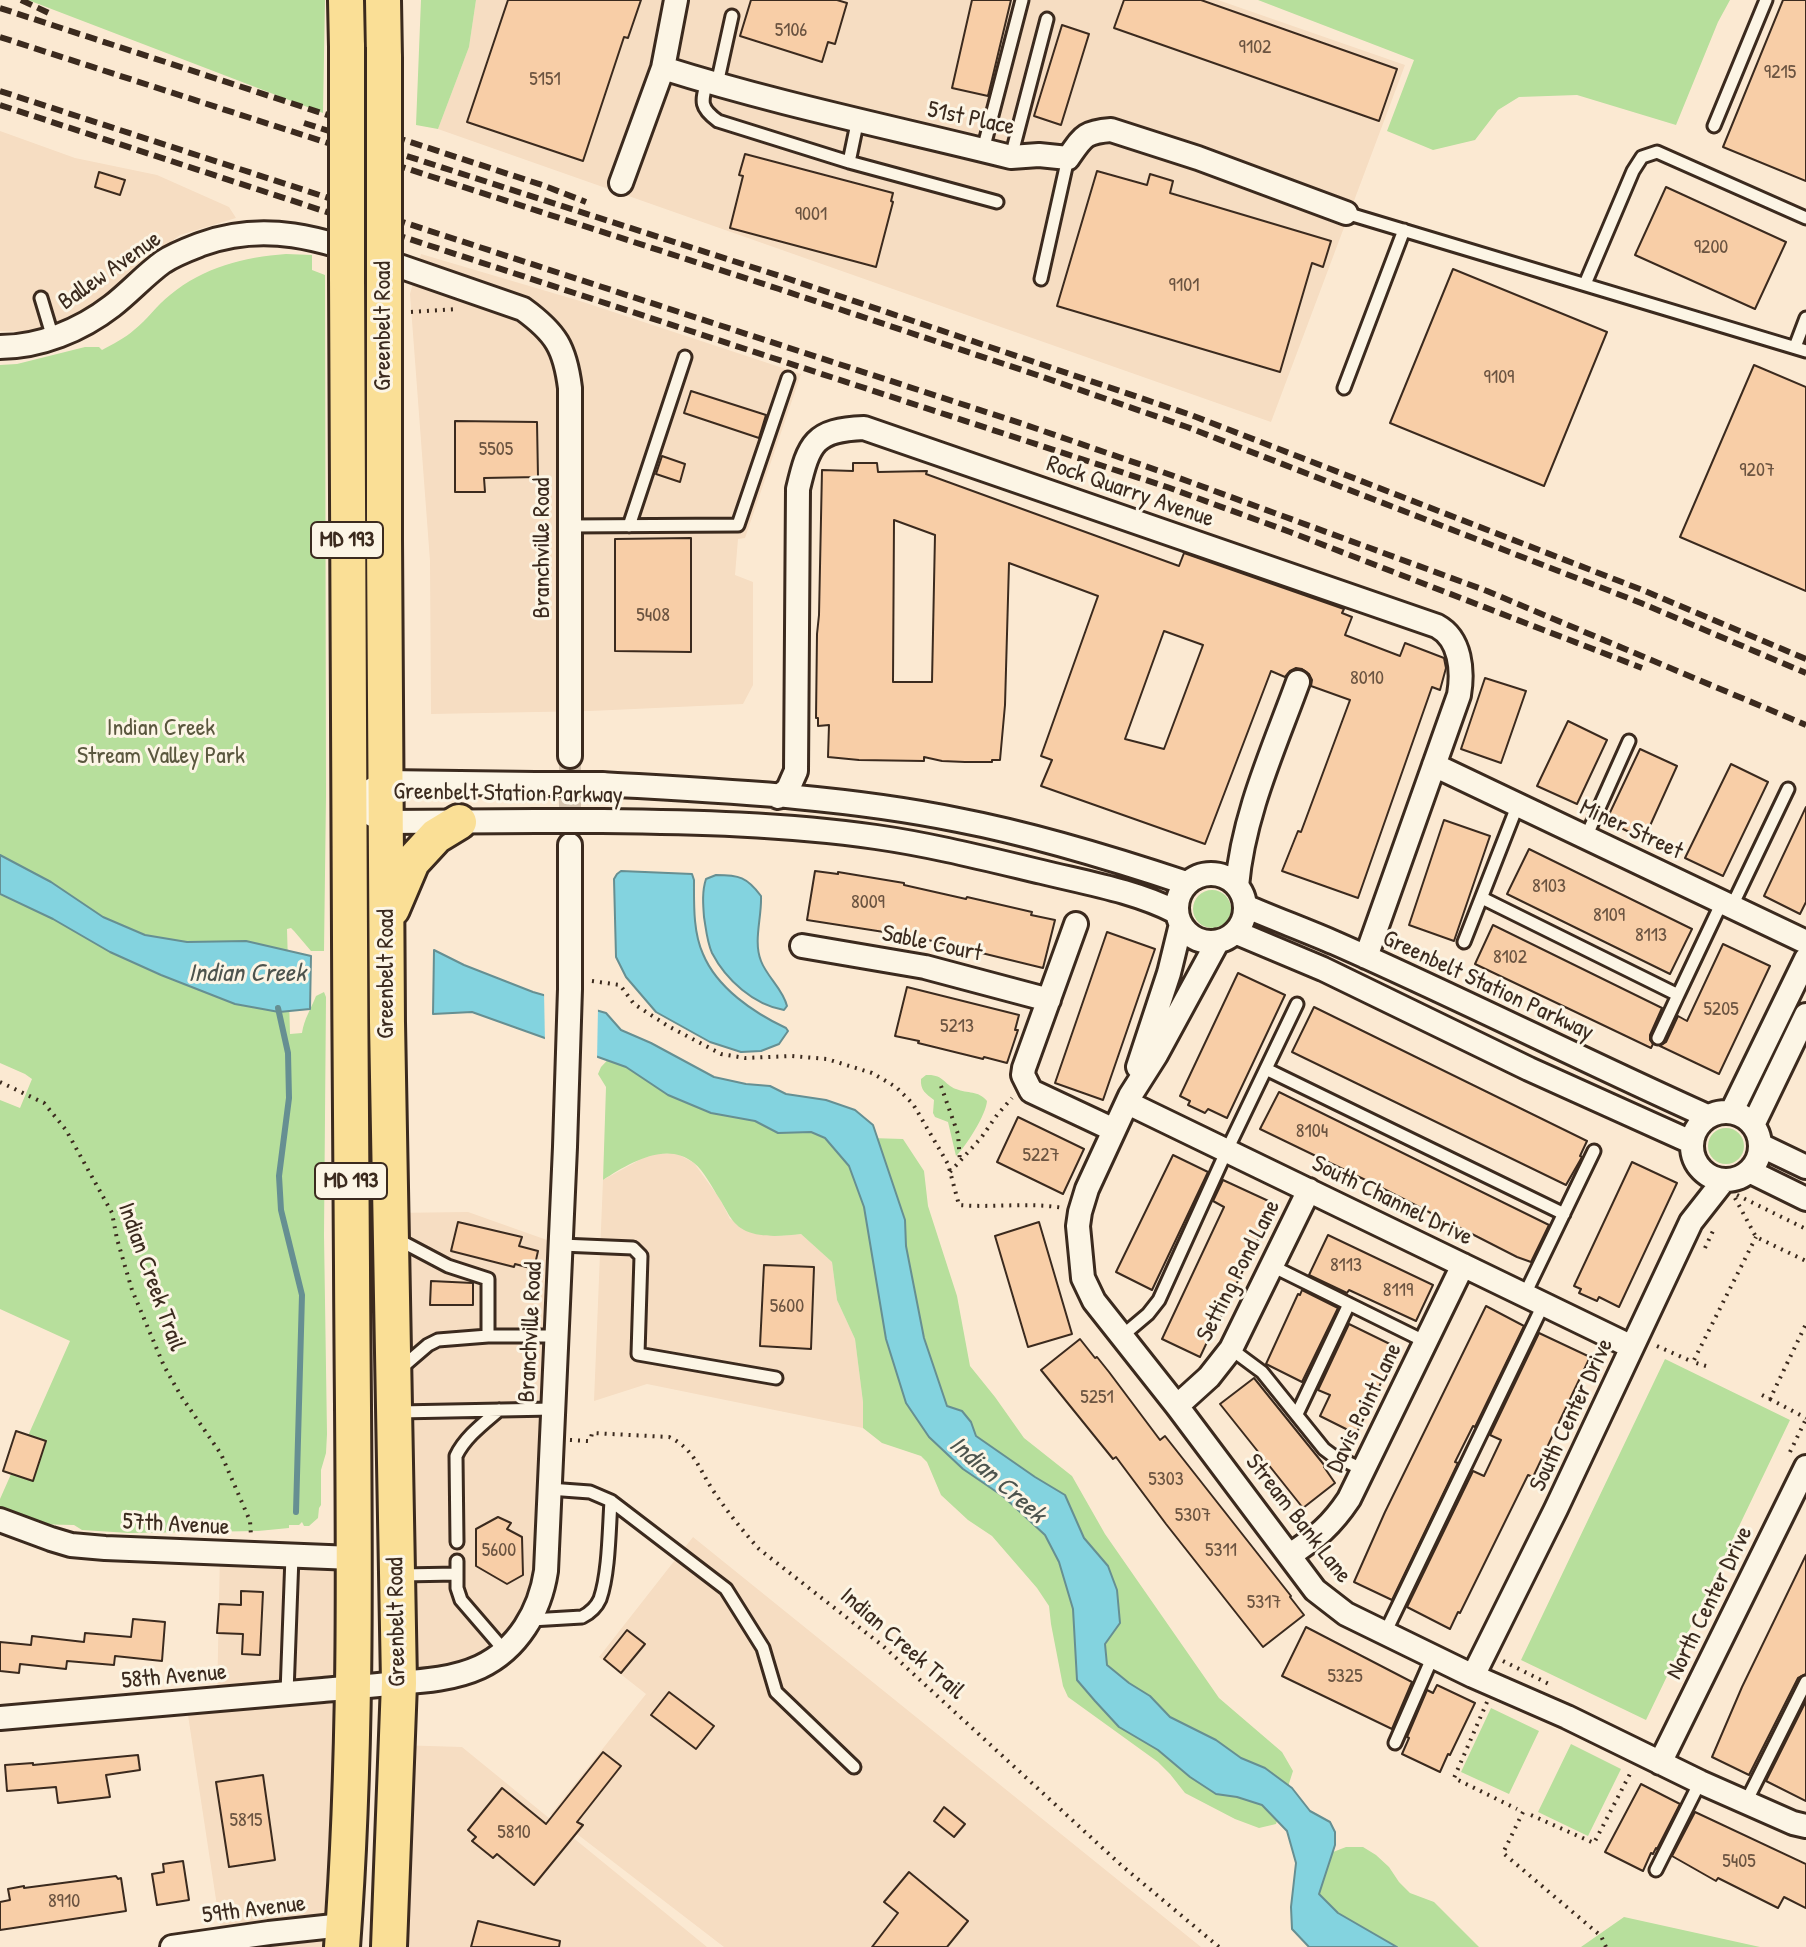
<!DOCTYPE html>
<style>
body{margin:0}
canvas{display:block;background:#fbe9d2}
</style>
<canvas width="1806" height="1947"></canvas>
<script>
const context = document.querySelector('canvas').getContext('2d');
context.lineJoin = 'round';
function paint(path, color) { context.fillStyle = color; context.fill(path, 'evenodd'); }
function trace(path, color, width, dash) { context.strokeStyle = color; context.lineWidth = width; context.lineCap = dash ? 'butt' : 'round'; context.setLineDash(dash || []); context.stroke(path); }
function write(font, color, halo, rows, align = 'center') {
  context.font = font + ' "Patrick Hand",sans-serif'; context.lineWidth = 6; context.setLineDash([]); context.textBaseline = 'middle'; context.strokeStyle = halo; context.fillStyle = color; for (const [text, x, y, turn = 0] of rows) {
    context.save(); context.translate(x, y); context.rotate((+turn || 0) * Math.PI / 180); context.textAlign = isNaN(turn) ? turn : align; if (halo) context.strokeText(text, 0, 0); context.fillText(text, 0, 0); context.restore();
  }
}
paint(new Path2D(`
 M476 0H1218L1405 65 1271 422 438 129 469 47Z
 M0 131 75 158 157 175 229 207 236 218 180 235 143 263 83 314 31 332 0 331Z
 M421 254 580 301 801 374 745 538 738 539 735 575 753 582V685L743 704 590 711 431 714 430 561 410 294Z
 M676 1153 694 1163 720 1199 730 1219 778 1236 801 1234 832 1262 837 1300 855 1339 863 1402V1428L647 1384 594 1401 603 1180 643 1158 656 1154Z
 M468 1212 561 1245 546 1571 504 1650 399 1683 390 1213Z
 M693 1537 1201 1947H724L551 1814 646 1694 599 1657Z
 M220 1553 353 1558 342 1947H172L222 1939 186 1702 217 1699Z
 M397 1745 462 1747 707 1947H389Z`), '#f6ddc2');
paint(new Path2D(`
 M28 0H325L323 113Z
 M421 0H476L469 47 438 129 416 125Z
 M1258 0H1730L1718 22 1676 125 1577 95 1519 97 1498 110 1475 140 1433 150 1387 131 1414 60Z
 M286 254 312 255V270L325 275 326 796 324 951H311L294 931 291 928 287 929 290 1034 302 1033C304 1019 311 1009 316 996L324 992 326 997 324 1235 327 1434 326 1453 321 1470V1505L319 1508 318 1518 309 1526H304L302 1522 299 1525H289V1528L258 1531 129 1533 82 1530 74 1525 29 1524 0 1511V1499L70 1341 0 1309V1100L20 1108 32 1079 25 1074 0 1063V365L17 364 85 347H99L102 350C113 344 125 338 134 330 147 320 157 305 170 295 204 267 244 257 286 254Z
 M1193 909a19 19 0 1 1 38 0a19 19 0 1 1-38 0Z
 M618 1049 839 1137 903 1139 924 1171 928 1206 957 1296 970 1366 995 1397 1024 1438 1072 1476 1105 1534 1219 1698 1282 1752 1293 1771 1276 1824 1259 1828 1235 1819 1185 1793 1170 1774 1158 1762 1068 1697 1063 1686 1051 1624 1049 1606 1037 1588 992 1536 968 1520 941 1495 927 1462 921 1456 882 1443 863 1428V1402L855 1339 837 1300 832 1262 801 1234C783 1236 762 1238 746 1231 731 1224 727 1210 719 1198 712 1187 704 1171 694 1163 666 1140 628 1164 603 1180L606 1087 598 1074 601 1067Z
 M926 1075C944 1074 943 1084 956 1089 968 1094 978 1090 987 1101 986 1115 966 1146 956 1156L948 1122 935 1117 933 1113 934 1100C926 1094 920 1090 921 1079Z
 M1708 1146a18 18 0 1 1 36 0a18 18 0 1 1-36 0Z
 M1665 1359 1790 1420 1646 1720 1521 1660Z
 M1491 1708 1539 1731 1509 1794 1461 1772Z
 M1571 1744 1621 1769 1588 1836 1538 1812Z
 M1346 1847H1363L1376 1855 1389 1867 1399 1882 1410 1893 1434 1902 1479 1947H1336L1310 1922 1328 1854Z
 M1624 1917 1760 1947H1581Z`), '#b7df9c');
const water = new Path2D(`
 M0 855 51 882 103 917 145 935 187 942 246 941 311 956 310 1009 279 1012 235 1004 161 975 110 952 53 919 0 894Z
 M621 871 692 874 694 880C694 904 693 932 703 954 717 988 754 1013 786 1028L788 1031 779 1044 761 1051 741 1052 710 1042 656 1012 626 977 616 957 614 879 617 874Z
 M716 875C739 875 747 877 761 896 762 917 753 941 761 961 767 977 783 989 787 1006L784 1010C754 1005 726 980 712 953 707 942 706 929 704 917 703 904 702 891 706 879Z
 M434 950 464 965 533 992 606 1013 621 1030 651 1043 714 1077 746 1084 770 1086 786 1094 826 1100 855 1110 873 1125 905 1220 906 1246 924 1338 947 1406 962 1411 971 1422 976 1436 1035 1477 1065 1495 1084 1538 1108 1566 1117 1590 1120 1623 1105 1644 1107 1665 1129 1683 1150 1696 1170 1717 1216 1740 1241 1758 1265 1768 1292 1788 1310 1811 1330 1822 1335 1832V1845L1319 1894 1338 1913 1397 1947H1309L1292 1929 1291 1907 1296 1863 1287 1831 1262 1805 1237 1797 1216 1794 1190 1777 1158 1750 1119 1727 1095 1701 1077 1680 1073 1609 1059 1562 1045 1535 1004 1497 963 1469 929 1437 906 1403 886 1339 864 1207 849 1166 825 1138 811 1132 778 1133 755 1121 711 1113 668 1095 626 1067 472 1012 433 1014Z`);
paint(water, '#83d3df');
trace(water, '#668f92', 2);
paint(new Path2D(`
 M544 991 598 1007 597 1061 545 1043Z`), '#fbe9d2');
trace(new Path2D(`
 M278 1008 288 1053 289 1098 279 1176 281 1210 302 1295 296 1512`), '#668f92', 6);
const building = new Path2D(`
 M508 0H641L628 38 624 37 583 161 467 122Z
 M751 0H837L847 3 835 44 828 42 822 62 740 36Z
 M972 0H1011L988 96 952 88Z
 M1124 0H1201L1397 69 1379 121 1114 28Z
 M1783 0H1806V181L1723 147Z
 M1062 25 1089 34 1061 125 1034 116Z
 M745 154 893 193 891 201 893 202 876 267 730 228 743 176 739 175Z
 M1097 171 1147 185 1150 174 1173 181 1170 193 1331 241 1323 267 1312 263 1280 372 1057 306Z
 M99 172 125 180 120 195 95 187Z
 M1666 187 1786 242 1755 309 1635 255Z
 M1453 269 1607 332 1544 486 1390 423Z
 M1754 365 1806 387V591L1680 537Z
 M691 391 766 415 759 438 684 413Z
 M455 421 537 422 538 477 484 478 485 492H455Z
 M662 456 685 464 680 482 656 474Z
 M853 463H877L878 472 927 471 926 474 1179 566 1184 553 1344 609 1342 613 1352 617 1345 635 1400 656 1405 643 1444 658 1446 668 1440 690 1432 687 1358 898 1282 871 1298 831 1301 832 1350 700 1311 686 1312 680 1309 674 1302 669 1296 668 1290 671 1285 677 1271 671 1205 844 1041 786 1052 760 1041 756 1098 596 1009 563 1005 705 1000 760H992V762H965L942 761 924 757V761L859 760 828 757 829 725 818 726V718H816L817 634 819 615 822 470 853 471ZM894 520 935 535 932 682H893ZM1164 631 1203 645 1164 749 1125 739Z
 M691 538V652L615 651V539Z
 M1485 678 1526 691 1501 763 1461 749Z
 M1568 721 1607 740 1577 804 1537 786Z
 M1640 749 1677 766 1644 839 1606 821Z
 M1731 764 1768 782 1723 876 1685 858Z
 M1806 807V902L1800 914 1764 896Z
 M1444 820 1490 836 1454 941 1409 925Z
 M1529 849 1692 929 1670 974 1507 894Z
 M815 871 838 874V872L904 883V885L966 899 967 897 1032 912 1031 915 1055 920 1043 968 916 937 807 920Z
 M1493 925 1662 1008 1650 1035V1040L1653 1044 1651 1048 1475 964Z
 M1107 932 1155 949 1103 1100 1055 1083Z
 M1723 944 1770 966 1719 1074 1660 1046 1666 1042 1678 1016 1687 1021Z
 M1238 973 1285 995 1227 1118 1208 1109 1205 1113 1188 1105 1190 1101 1180 1096Z
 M907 987 1019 1015 1015 1030H1018L1007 1063 984 1057 983 1059 918 1043 919 1041 895 1036Z
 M1314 1007 1587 1141 1580 1156 1582 1157 1566 1185 1292 1052Z
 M1279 1092 1549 1225 1531 1262 1517 1257 1380 1187 1260 1129Z
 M1018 1117 1084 1149 1063 1194 997 1162Z
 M1173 1155 1208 1172 1152 1290 1116 1272Z
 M1632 1162 1677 1183 1619 1307 1599 1297 1597 1301 1579 1293 1581 1289 1574 1286Z
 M1223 1180 1275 1204 1233 1291 1232 1290 1211 1341 1208 1340 1200 1357 1162 1339 1224 1207 1213 1201Z
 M458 1222 522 1237 519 1246 538 1251 534 1269 515 1264 514 1267 451 1251Z
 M1039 1222 1072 1334 1028 1347 995 1236Z
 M1328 1235 1433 1285 1416 1321 1349 1290 1347 1293 1309 1275Z
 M764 1265 814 1267 811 1349 760 1346Z
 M431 1281 473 1283V1305H430Z
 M1302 1290 1338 1308 1302 1382 1266 1364 1298 1294 1300 1295Z
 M1486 1306 1524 1326 1475 1427 1473 1426 1455 1462 1458 1463 1392 1600 1354 1582 1385 1512Z
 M1349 1324 1398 1348 1356 1434 1320 1416 1330 1395 1318 1390Z
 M1539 1333 1590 1357 1533 1477 1528 1475 1460 1613 1458 1612 1450 1629 1407 1607 1473 1471 1484 1476 1501 1440 1490 1435Z
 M1080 1339 1095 1358 1097 1357 1109 1372 1160 1440 1165 1436 1291 1596 1290 1597 1304 1615 1263 1647 1166 1524 1116 1457 1113 1459 1041 1370Z
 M1254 1378 1325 1466 1324 1467 1335 1483 1303 1508 1220 1404Z
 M16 1431 46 1441 33 1481 3 1471Z
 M498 1517 511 1523 507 1529 522 1537 523 1575 507 1584 476 1566V1529Z
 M1806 1555V1674L1798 1678 1749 1775 1712 1757 1742 1687Z
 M241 1591 263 1592 260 1655 242 1654 243 1634 217 1633 219 1604 241 1605Z
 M133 1619 165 1622 162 1661 115 1656 114 1665 67 1661 66 1669 20 1664 19 1673 0 1671V1642L31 1645 32 1636 84 1642 85 1633 131 1637Z
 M1306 1627 1412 1682 1392 1729 1282 1676Z
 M627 1630 645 1644 621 1673 604 1659Z
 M1437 1685 1475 1703 1450 1755 1448 1754 1440 1772 1402 1754 1409 1738 1407 1737 1427 1690 1433 1693Z
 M669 1692 714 1726 696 1749 651 1715Z
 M1806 1701V1801L1766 1781Z
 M603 1752 621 1766 577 1822 583 1825 534 1885 497 1854 493 1858 472 1841 476 1837 468 1830 502 1788 546 1824Z
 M138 1755 140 1770 106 1775 110 1797 58 1803 56 1787 7 1791 5 1765 33 1763V1765Z
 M263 1775 275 1860 229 1867 216 1782Z
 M1641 1784 1680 1804 1657 1849 1656 1848 1653 1854 1651 1853 1643 1871 1605 1852Z
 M944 1807 965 1824 954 1837 934 1821Z
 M1695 1812 1806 1864V1908L1784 1897 1778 1908 1718 1878 1716 1881 1672 1856Z
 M183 1861 189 1900 157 1905 152 1874 164 1872 163 1864Z
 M909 1872 968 1921 947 1947H872L898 1913 884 1902Z
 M116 1876 118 1879 121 1878 126 1911 0 1930V1902L10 1900 8 1889 24 1886V1888Z
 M478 1921 560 1941 559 1947H471Z`);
paint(building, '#f8cea7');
trace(building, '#3b2a1e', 2);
trace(new Path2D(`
 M570 756V845`), '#d5c3ae', 22, [22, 11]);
const lane = new Path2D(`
 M707 82C701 102 700 108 718 121L849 162 997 202
 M717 84 732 16
 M1714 126 1766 0
 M983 150 1022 0
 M1011 157 1047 19
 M849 162 858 119
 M1346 213 1806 351
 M1041 279 1068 158
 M1585 284 1633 171 1642 157 1657 152 1806 218
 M41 298 53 338
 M1795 347 1806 318
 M1344 388 1404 230
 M569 526 738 525 788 378
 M629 526 685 357
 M1586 837 1629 741
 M1482 898 1678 995 1658 1038
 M1732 906 1788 789
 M1464 942 1518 804
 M1678 995 1722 902
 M1266 1069 1564 1214
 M395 1238 448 1266 488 1279V1336L438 1340 428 1345 400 1369
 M561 1245 633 1248 641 1256 638 1354 776 1378
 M1272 1266 1426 1342
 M1525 1294 1594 1151
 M488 1336H557
 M1122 1336 1148 1314 1159 1300 1227 1150 1297 1004
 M1231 1349 1262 1372 1324 1449 1332 1455 1364 1470
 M398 1412 553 1409
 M1297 1414 1349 1304
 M611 1501 726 1589 763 1648 776 1692 854 1767
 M457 1542 456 1456C465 1437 484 1423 499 1410
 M457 1561V1588L461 1600 504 1650
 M401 1575 457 1574
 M531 1620 582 1617C590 1613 596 1608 600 1599 609 1573 609 1530 611 1501L590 1492 549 1489
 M1385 1633 1544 1303
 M287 1693 292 1556
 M1395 1743 1433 1656
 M1746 1802 1806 1682
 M1656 1870 1700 1782`);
const street = new Path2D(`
 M663 68C777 104 895 128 1011 157L1039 155 1068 158C1083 137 1084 132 1111 130L1198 158 1346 213
 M621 183 663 68 676 0
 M0 347C40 347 81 330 112 306 130 292 145 275 163 262 175 254 189 249 202 244 274 218 333 244 402 267 442 281 483 295 523 309 556 333 565 348 570 388V756
 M1434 765 1806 942
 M602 784C720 791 841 796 958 820 1036 835 1111 858 1186 883
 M778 797 788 789 796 771 798 489C809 443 814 430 864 428L1437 626C1461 639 1463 671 1459 695L1366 957
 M349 803 385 782 535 784
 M349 803 386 822 536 821
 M602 821C693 822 785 824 876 837 932 845 987 859 1042 872 1087 883 1135 891 1176 912
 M1177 908a34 34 0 1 1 68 0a34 34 0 1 1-68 0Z
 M1237 886C1243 815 1274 748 1298 682
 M1245 906C1275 919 1305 930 1335 943 1460 998 1582 1060 1707 1116
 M1076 924 1024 1068 1023 1075 1031 1091 1114 1130
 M1235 932 1323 969 1529 1069 1691 1142
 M1218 941 1156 1055 1130 1096 1087 1189 1080 1212 1078 1226 1083 1278 1094 1301 1177 1406 1315 1590 1346 1614 1473 1676 1567 1717 1700 1782 1793 1823 1806 1826
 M802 946 925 967 1049 1000
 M1138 1067 1169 973 1181 924
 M1128 1103 1632 1347
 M1732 1111 1806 959
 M1692 1146a34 34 0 1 1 68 0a34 34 0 1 1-68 0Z
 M1753 1125 1806 1015
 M1760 1145 1806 1167
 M1749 1171 1806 1199
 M1177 1406 1209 1377 1231 1349 1309 1190
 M0 1520 51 1539 71 1545 105 1548 353 1558
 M1290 1555C1317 1537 1331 1526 1349 1499L1463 1265
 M1473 1676 1556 1509 1691 1222 1724 1180
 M0 1718C108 1709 215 1699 323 1690 347 1688 372 1686 396 1683 424 1681 454 1679 480 1667 518 1649 540 1611 546 1571L565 1147 570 989V845
 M1660 1763 1806 1467
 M172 1947 269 1933 343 1925`);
const primary = new Path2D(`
 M346 0 347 47
 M383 0 384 58
 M384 284V539L387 1022 399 1683 389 1947
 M392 909 412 862 436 836 459 822
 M342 1947C359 1721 353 1494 352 1267 350 937 347 607 347 277`);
trace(lane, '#3b2a1e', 17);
trace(street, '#3b2a1e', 28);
trace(primary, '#3b2a1e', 40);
trace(new Path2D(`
 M411 312 457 309
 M592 981 620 985 634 1004 668 1026 721 1054 745 1058 792 1056 827 1059 872 1073 896 1087 913 1104 948 1164 959 1205C993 1208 1029 1202 1063 1208
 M0 1082 44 1103 66 1130 112 1213 117 1239 132 1290 164 1366 181 1396 221 1454 250 1521 251 1536
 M941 1086 958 1134 960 1162
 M950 1172 981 1138 997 1115 1012 1098
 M1737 1195 1806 1229
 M1735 1198 1756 1237 1806 1261
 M1705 1248 1713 1231
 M1657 1346 1693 1362
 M1706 1366 1693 1362 1756 1237
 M1762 1395 1770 1399 1806 1324
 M1770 1399 1806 1418
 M570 1440 588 1441 591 1438 592 1433 669 1437C693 1448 699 1468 712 1489 726 1510 742 1530 759 1549L883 1646 1121 1865 1219 1947
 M1790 1452 1806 1419
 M1503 1661 1549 1684
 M1487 1702 1454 1778 1517 1809
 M1523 1812 1503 1853 1601 1936 1606 1947
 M1531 1815 1594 1843 1631 1772`), '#3b2a1e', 4, [2, 6]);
trace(lane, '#fcf5e5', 11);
trace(street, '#fcf5e5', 22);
trace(primary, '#fadf96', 34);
trace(new Path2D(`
 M21 0 53 15
 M0 8 545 186 586 202
 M0 37 779 289 1037 375 1187 427 1641 603 1806 673
 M0 91 1023 424 1171 475 1487 591 1806 725
 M0 105 1167 487 1290 532 1642 668
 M304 123 783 277 1191 415 1645 591 1806 659`), '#3b2a1e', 6, [12, 6]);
const streetBridge = new Path2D(`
 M535 784H602
 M536 821H602`);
const primaryBridge = new Path2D(`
 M347 47V277
 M384 284V58`);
trace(streetBridge, '#3b2a1e', 28, []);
trace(primaryBridge, '#3b2a1e', 40, []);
trace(streetBridge, '#fcf5e5', 22);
trace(primaryBridge, '#fadf96', 34);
write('20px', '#6a5340', null, [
 ["5106",791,31],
 ["9102",1255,48],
 ["9215",1780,73],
 ["5151",545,80],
 ["9001",811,215],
 ["9200",1711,248],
 ["9101",1184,286],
 ["9109",1499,378],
 ["5505",496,450],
 ["9207",1757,471],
 ["5408",653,616],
 ["8010",1367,679],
 ["8103",1549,887],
 ["8009",868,903],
 ["8109",1609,916],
 ["8113",1651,936],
 ["8102",1510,958],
 ["5205",1721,1010],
 ["5213",957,1027],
 ["8104",1312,1132],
 ["5227",1041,1156],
 ["8113",1346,1266],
 ["8119",1398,1291],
 ["5600",787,1307],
 ["5251",1097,1398],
 ["5303",1166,1480],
 ["5307",1193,1516],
 ["5600",499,1551],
 ["5311",1221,1551],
 ["5317",1264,1603],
 ["5325",1345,1677],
 ["5815",246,1821],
 ["5810",514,1833],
 ["5405",1739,1862],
 ["8910",64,1902]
]);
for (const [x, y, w] of [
 [347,540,72],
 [351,1181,72]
]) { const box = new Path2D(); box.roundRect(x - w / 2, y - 18, w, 36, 6); context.fillStyle = '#fcf5e5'; context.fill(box); trace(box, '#3b2a1e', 2); }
write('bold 22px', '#3b2a1e', null, [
 ["MD 193",347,540],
 ["MD 193",351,1181]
]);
write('24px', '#3b2a1e', '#fcf5e5', [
 ["51st Place",971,119,12],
 ["Ballew Avenue",110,271,-35],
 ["Greenbelt Road",384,326,-90],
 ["Rock Quarry Avenue",1130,492,19],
 ["Branchville Road",543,548,-90],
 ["Greenbelt Station Parkway",508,794,1],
 ["Miner Street",1631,830,25],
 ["Sable Court",932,944,12],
 ["Greenbelt Road",387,974,-90],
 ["Greenbelt Station Parkway",1488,986,25],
 ["South Channel Drive",1392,1201,26],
 ["Setting Pond Lane",1239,1271,-63],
 ["Indian Creek Trail",151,1277,70],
 ["Branchville Road",531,1332,-87],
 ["Davis Point Lane",1365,1408,-64],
 ["South Center Drive",1572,1415,-65],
 ["Stream Bank Lane",1298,1519,52],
 ["57th Avenue",176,1525,3],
 ["North Center Drive",1710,1603,-64],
 ["Greenbelt Road",397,1622,-91],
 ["Indian Creek Trail",902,1644,41],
 ["58th Avenue",174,1677,-5],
 ["59th Avenue",254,1910,-7]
]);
write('24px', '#5a573e', '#fcf5e5', [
 ["Indian Creek",161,729],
 ["Stream Valley Park",161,757]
]);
write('italic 26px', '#4d544e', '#fcf5e5', [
 ["Indian Creek",247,974],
 ["Indian Creek",997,1480,41]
]);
</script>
